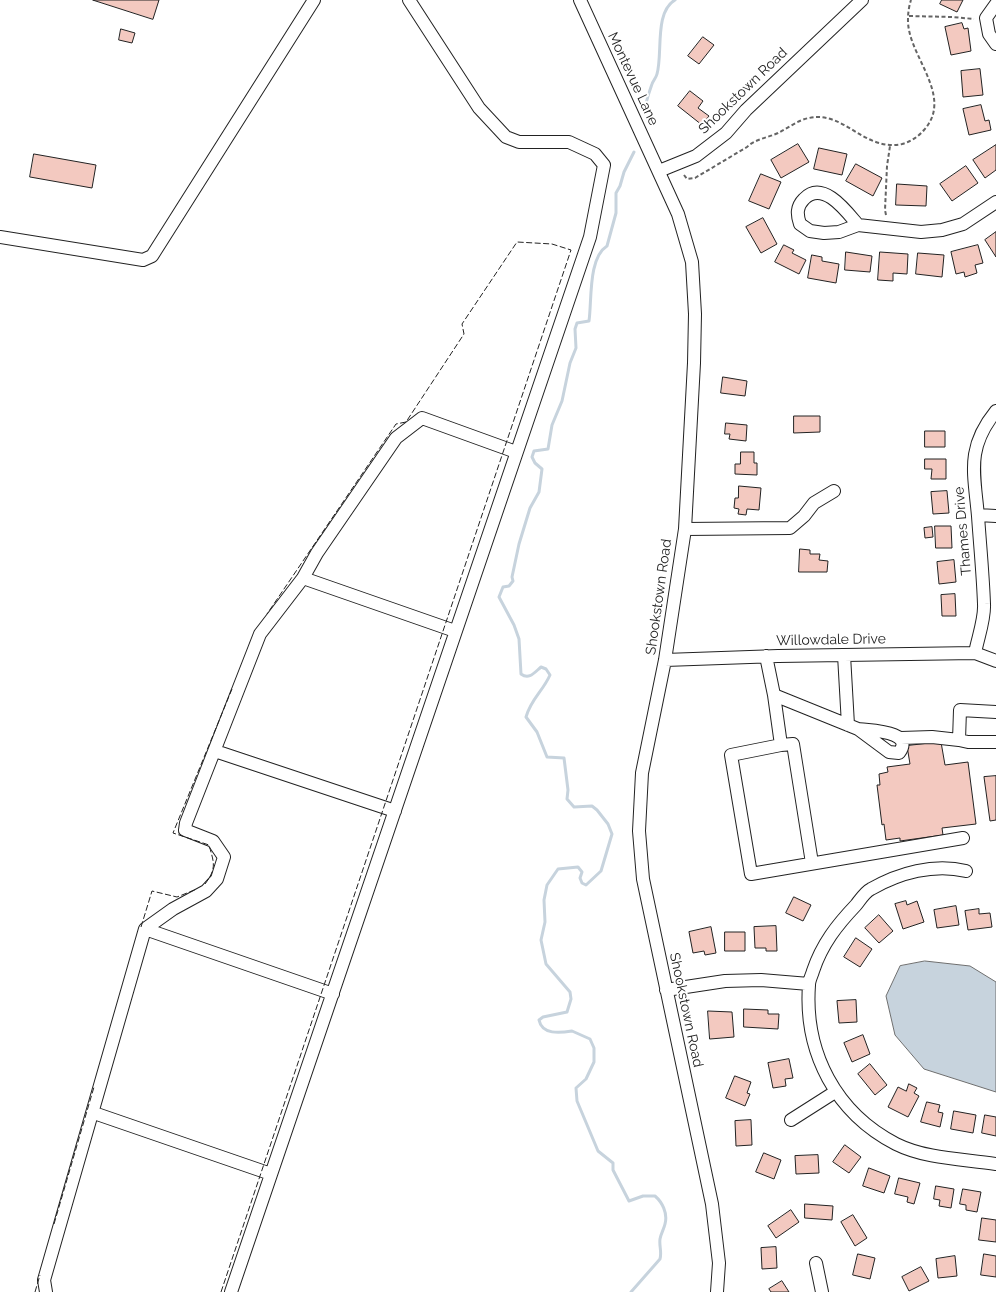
<!DOCTYPE html>
<style>
body{margin:0}
canvas{display:block;background:#fff}
</style>
<canvas width="996" height="1292"></canvas>
<script>
const context = document.querySelector('canvas').getContext('2d');
context.lineJoin = 'round';
function paint(path, color) { context.fillStyle = color; context.fill(path, 'evenodd'); }
function trace(path, color, width, dash) { context.strokeStyle = color; context.lineWidth = width; context.lineCap = dash ? 'butt' : 'round'; context.setLineDash(dash || []); context.stroke(path); }
function write(font, color, halo, rows, align = 'center') {
  context.font = font + ' Raleway,sans-serif'; context.lineWidth = 4; context.setLineDash([]); context.textBaseline = 'middle'; context.strokeStyle = halo; context.fillStyle = color; for (const [text, x, y, turn = 0] of rows) {
    context.save(); context.translate(x, y); context.rotate((+turn || 0) * Math.PI / 180); context.textAlign = isNaN(turn) ? turn : align; if (halo) context.strokeText(text, 0, 0); context.fillText(text, 0, 0); context.restore();
  }
}
const water = new Path2D(`
 M925 961 970 966 996 982V1092L924 1069 895 1035 886 996 900 966Z`);
paint(water, '#c7d3dd');
trace(water, '#6f6f6f', 1);
trace(new Path2D(`
 M645 107C647 99 649 92 652 84 653 81 656 78 657 74 663 54 654 12 675 0
 M631 1292 660 1259C662 1252 659 1246 660 1239 661 1233 664 1229 665 1224 668 1213 662 1202 655 1196H643L629 1201 613 1170V1163L598 1151 577 1101 576 1088 586 1079 594 1062V1048L590 1039 572 1031C560 1033 542 1035 539 1020L543 1017 567 1012 571 999 570 992 546 964 541 940 545 922 544 900 547 885 558 869 578 867 582 872 580 878 582 883 586 885 601 871 612 834 608 824 597 810 592 806 574 807 567 799 568 790 564 758 547 757 537 732 526 717C531 699 543 691 550 675L546 669 541 667C534 673 529 680 521 674L519 639 514 625 499 597 503 587 509 586 513 581 512 577 519 544 530 508 539 492 542 469 535 463 532 457 534 451 548 449 552 425 562 401 570 363 576 348 575 329 577 323 589 321C592 300 588 258 607 246L616 213V193L620 186 624 172 634 152`), '#c7d3dd', 3);
const building = new Path2D(`
 M93 0H159L153 19Z
 M942 0H963L957 12 940 4Z
 M962 23 964 29 968 28 971 51 951 55 945 27Z
 M121 29 135 33 132 43 119 40Z
 M703 37 714 45 699 64 688 56Z
 M980 69 983 95 963 97 961 71Z
 M690 91 703 101 698 108 709 116 702 125 678 106Z
 M981 105 985 121 989 120 991 130 969 135 963 109Z
 M798 144 809 162 781 178 771 160Z
 M996 145V170L985 178 973 160Z
 M819 148 847 154 842 175 814 169Z
 M34 154 96 165 92 188 30 177Z
 M856 164 882 178 873 196 846 181Z
 M966 166 978 183 952 201 940 184Z
 M761 174 781 182 769 209 749 201Z
 M897 184 927 186 926 206 896 205Z
 M763 218 777 244 761 253 746 227Z
 M996 232V257L985 240Z
 M784 245 794 250 792 253 806 260 799 274 775 262Z
 M978 245 983 263 975 265 977 273 965 277 964 272 956 274 951 252Z
 M846 252 872 256 870 272 845 270Z
 M880 252 908 254 907 274 893 273V281L878 280Z
 M918 253 944 255 942 277 916 274Z
 M812 255 822 257V261L839 264 836 283 808 278Z
 M723 377 747 381 745 396 721 393Z
 M794 416H820V432L794 433Z
 M726 423 747 425 746 441 729 439 730 434H725Z
 M925 431H945V447H925Z
 M741 452H754V463H757V475L735 474V464H740Z
 M925 459H946V479H931L932 469H925Z
 M739 486 761 488 759 510 747 509 746 515 738 514 739 509 734 508 735 498H738Z
 M947 491 949 513 933 514 931 492Z
 M935 526H951L952 548H936Z
 M932 527 933 537 925 538 924 528Z
 M800 549 810 550V554H820L819 560 828 561 827 572H799Z
 M954 560 956 582 939 584 937 562Z
 M955 594 956 616H942L941 595Z
 M941 742 945 765 968 762 976 824 942 828 943 835 900 841V838L886 840 884 824 882 825 877 785H880L879 774 888 772 887 767 910 764 907 746Z
 M996 776V820L990 821 984 777Z
 M794 897 811 905 803 921 786 913Z
 M906 901 907 905 917 901 924 922 903 929 895 904Z
 M956 906 959 925 937 928 934 910Z
 M979 909V914L990 913 992 927 968 930 965 911Z
 M879 915 893 931 879 943 865 928Z
 M776 926 777 951H766V948H755L754 927Z
 M711 927 716 953 705 955 704 951 693 953 689 932Z
 M725 932H745V951H725Z
 M856 938 872 949 860 967 844 957Z
 M856 1000 857 1022 839 1023 837 1001Z
 M744 1009 768 1010V1014H779L778 1029 744 1027Z
 M708 1011 732 1012 734 1037 710 1039Z
 M863 1035 870 1054 852 1062 844 1043Z
 M789 1059 793 1078 785 1079 786 1086 773 1088 768 1063Z
 M870 1064 887 1085 875 1095 858 1074Z
 M735 1076 751 1082 747 1093 750 1094 745 1106 726 1098Z
 M909 1084 917 1088 914 1093 919 1096 908 1117 888 1107 898 1087 906 1091Z
 M927 1102 940 1105 938 1112 943 1113 940 1127 921 1122Z
 M954 1111 976 1115 973 1133 951 1129Z
 M985 1115 996 1117V1136L982 1133Z
 M751 1120 752 1145 736 1146 735 1121Z
 M845 1145 861 1157 849 1173 833 1162Z
 M764 1153 781 1160 774 1179 756 1172Z
 M818 1155 819 1173 796 1174 795 1156Z
 M869 1168 890 1176 884 1193 863 1186Z
 M899 1178 920 1183 914 1204 907 1202 908 1197 895 1194Z
 M936 1186 954 1189 951 1208 939 1206 940 1200 934 1199Z
 M963 1189 981 1192 977 1212 966 1210V1205L960 1204Z
 M805 1204 833 1206 832 1220 805 1218Z
 M791 1210 799 1222 776 1238 768 1226Z
 M853 1215 867 1238 855 1246 841 1222Z
 M982 1218 996 1220V1242L979 1240Z
 M776 1247 777 1268 762 1269 761 1248Z
 M858 1254 875 1258 870 1279 853 1275Z
 M984 1254 996 1256V1277L981 1275Z
 M955 1256 957 1276 938 1278 936 1259Z
 M921 1267 929 1281 909 1291 902 1277Z
 M782 1281 789 1292H771L769 1289Z`);
paint(building, '#f3c9c0');
trace(building, '#222', 1);
const minor = new Path2D(`
 M580 0 678 214 692 262 695 314 694 363 685 529 665 660 642 773 639 831 643 879 712 1204 719 1263 717 1292
 M996 4 986 18 989 34 996 44
 M659 171 696 156 726 133 746 110 862 0
 M858 225C847 212 823 179 804 199 796 207 797 215 800 224L810 231 824 233 839 232 858 225 921 232 942 230 963 224 996 202
 M0 237 143 260 152 256 314 0
 M978 515 996 516
 M685 529 790 528 804 516 814 503 834 491
 M303 578 455 631
 M975 653C978 637 985 619 984 604 983 575 980 545 978 516 974 472 966 448 996 411
 M844 655 848 725
 M766 656 774 695 858 729 889 752 899 753C915 731 872 731 858 729
 M665 660 778 656 975 653 996 661
 M774 695 781 745 731 755 751 874 963 838
 M901 738 932 737 959 740 968 742H996
 M959 740 960 710 996 712
 M781 745 793 744 812 863
 M215 751 395 811
 M966 871C934 863 899 873 871 889 865 892 860 900 856 905 837 925 822 944 813 971 812 975 809 980 809 985 804 1053 836 1113 896 1144 926 1159 964 1159 996 1164
 M145 929 333 994
 M666 990 725 981 761 980 809 984
 M94 1113 271 1174
 M791 1120 835 1092
 M816 1263 822 1292
 M46 1292 44 1280 145 929 173 909 206 891 217 879 224 857 213 841 185 830 186 823 260 634 303 578 317 553 396 438 422 418 516 452
 M231 1292 590 237 604 165 595 154 569 142H519L506 137 479 108 409 0`);
trace(minor, '#222', 14);
trace(new Path2D(`
 M909 16 953 17 974 19
 M684 175 687 179 695 178 747 147C755 139 767 138 778 133 788 128 798 120 809 118 844 110 864 152 902 144 910 142 918 137 924 130 952 99 915 62 909 30 907 21 908 9 911 0
 M886 215 885 210 887 166 890 146`), '#646464', 2, [4, 2.5]);
trace(minor, '#fff', 12);
trace(new Path2D(`
 M205 884C217 868 214 863 209 845L173 833 232 689
 M141 927 152 891 177 897 197 889
 M54 1224 94 1087
 M35 1292 40 1275
 M221 1292 571 250 552 244 517 242 462 324 464 334 406 422 396 424 267 614`), '#222', 1, [6, 2.5]);
write('14px', '#222', '#fff', [
 ["Montevue Lane",633,79,65],
 ["Shookstown Road",743,91,-44],
 ["Thames Drive",963,531,-95],
 ["Shookstown Road",659,597,-82],
 ["Willowdale Drive",831,640,-1],
 ["Shookstown Road",686,1010,78]
]);
</script>
